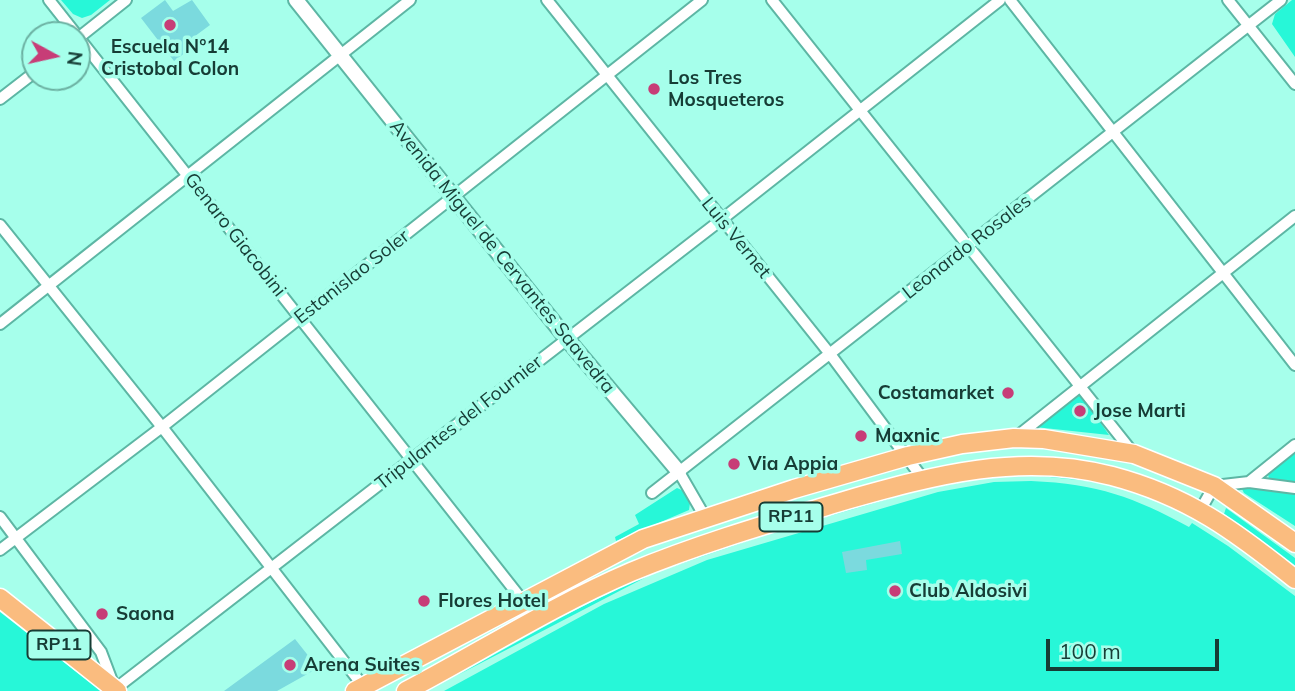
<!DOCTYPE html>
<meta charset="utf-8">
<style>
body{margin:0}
#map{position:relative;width:1295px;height:691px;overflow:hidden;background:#a6ffeb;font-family:Mulish,sans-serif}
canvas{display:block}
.north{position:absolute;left:21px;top:21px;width:70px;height:70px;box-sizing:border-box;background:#a6ffeb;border:2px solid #6cb1a2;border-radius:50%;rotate:98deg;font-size:19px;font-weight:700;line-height:28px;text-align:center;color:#163c35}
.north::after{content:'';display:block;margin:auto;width:24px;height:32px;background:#c73d77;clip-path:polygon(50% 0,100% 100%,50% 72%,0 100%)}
.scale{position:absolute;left:1046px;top:639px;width:173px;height:32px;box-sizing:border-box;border:4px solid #163c35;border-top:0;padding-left:9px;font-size:21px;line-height:24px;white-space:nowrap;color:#163c35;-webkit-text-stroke:5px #a6ffeb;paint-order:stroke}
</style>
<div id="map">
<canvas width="1295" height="691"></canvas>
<div class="north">N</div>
<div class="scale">100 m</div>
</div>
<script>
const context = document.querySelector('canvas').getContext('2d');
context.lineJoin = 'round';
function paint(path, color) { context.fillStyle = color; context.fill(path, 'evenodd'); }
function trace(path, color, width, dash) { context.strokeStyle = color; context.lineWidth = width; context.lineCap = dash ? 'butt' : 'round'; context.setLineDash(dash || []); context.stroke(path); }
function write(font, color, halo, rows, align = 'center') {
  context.font = font + ' Mulish,sans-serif'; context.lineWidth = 7; context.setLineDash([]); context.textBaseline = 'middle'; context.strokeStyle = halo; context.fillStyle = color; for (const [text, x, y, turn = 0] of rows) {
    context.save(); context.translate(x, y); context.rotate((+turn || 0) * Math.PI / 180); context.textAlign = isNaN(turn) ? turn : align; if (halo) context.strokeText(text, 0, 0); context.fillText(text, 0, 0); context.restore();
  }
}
paint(new Path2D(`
 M61 0H110L91 15 82 18 73 14Z
 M1292 0H1295V57L1272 24 1275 14Z
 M1080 393 1109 435 1035 427Z
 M1295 452V483L1269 480 1268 473Z
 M1031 474C1067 476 1100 481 1134 490L1136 493 1097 482 1031 475 977 478 913 492 774 532 654 573 458 675C515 643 572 610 632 582 683 558 738 542 793 526 872 502 948 479 1031 474Z
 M1031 481C1099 484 1133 497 1189 527L1192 523 1228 546 1295 596V691H444L604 604 707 560 938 492 994 482Z
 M1245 486 1295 494V526L1244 493 1242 489Z
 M677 488 684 491 690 503 689 510 616 541 615 537 639 524 635 515Z
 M1226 508 1295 558V568L1224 514Z
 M0 612 101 691H0Z`), '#27f7d8');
paint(new Path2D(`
 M165 0 173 11 192 0 210 25 183 45 186 52 174 61 141 18Z
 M900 541 902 554 866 560 867 570 846 573 842 552Z
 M295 639 318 668 277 691H224Z`), '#7bdade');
const minor = new Path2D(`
 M49 0 523 601
 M547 0 830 354 923 479
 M772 0 1134 454
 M1010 0 1295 365
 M1228 0 1295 84
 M77 39 126 0
 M0 99 35 72
 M0 225 162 427 363 686
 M0 324 410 0
 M1015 438 1295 216
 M679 472 705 517
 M1249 482 1295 445
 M652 493 1281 0
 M1201 509 1214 486 1249 482 1295 488
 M0 517 101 652 115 689 721 220 1000 0
 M0 550 162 427 702 0`);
const tertiary = new Path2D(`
 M296 0 567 339 679 472`);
const primary = new Path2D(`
 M0 598 117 691
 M355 691 643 539 794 489 908 456 962 444 1014 438 1044 439 1134 454 1214 486 1295 543
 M406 691C480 652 554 605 631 572 701 543 774 522 847 500 935 475 1021 452 1112 476 1188 496 1235 531 1295 579`);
trace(minor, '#5db6a4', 14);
trace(tertiary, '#5db6a4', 18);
trace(primary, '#fff', 21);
trace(minor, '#fff', 10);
trace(tertiary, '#fff', 14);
trace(primary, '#fabc7f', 18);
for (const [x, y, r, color] of [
 [170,25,7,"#c73d77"],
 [654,89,7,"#c73d77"],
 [1008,393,7,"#c73d77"],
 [1080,411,7,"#c73d77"],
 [861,436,7,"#c73d77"],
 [734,464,7,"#c73d77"],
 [895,591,7,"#c73d77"],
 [424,601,7,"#c73d77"],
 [102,614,7,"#c73d77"],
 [290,665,7,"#c73d77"]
]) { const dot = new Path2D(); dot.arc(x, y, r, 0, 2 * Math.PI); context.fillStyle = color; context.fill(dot); trace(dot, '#a6ffeb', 2.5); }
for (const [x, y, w] of [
 [791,517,63],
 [59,645,63]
]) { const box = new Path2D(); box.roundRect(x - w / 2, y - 14.5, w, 29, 5); context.fillStyle = '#a6ffeb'; context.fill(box); trace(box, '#163c35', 2); }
write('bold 18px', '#163c35', null, [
 ["RP11",791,517],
 ["RP11",59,645]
]);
write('bold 19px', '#163c35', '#a6ffeb', [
 ["Escuela N°14",170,47,"center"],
 ["Cristobal Colon",170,69,"center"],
 ["Los Tres",668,78],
 ["Mosqueteros",668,100],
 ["Costamarket",994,393,"right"],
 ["Jose Marti",1094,411],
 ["Maxnic",875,436],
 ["Via Appia",748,464],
 ["Club Aldosivi",909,591],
 ["Flores Hotel",438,601],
 ["Saona",116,614],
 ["Arena Suites",304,665]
], 'left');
write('19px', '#163c35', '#a6ffeb', [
 ["Genaro Giacobini",235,235,52],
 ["Luis Vernet",736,238,51],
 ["Leonardo Rosales",967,247,-38],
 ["Avenida Miguel de Cervantes Saavedra",502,257,51],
 ["Estanislao Soler",352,277,-38],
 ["Tripulantes del Fournier",459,423,-38]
]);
</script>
